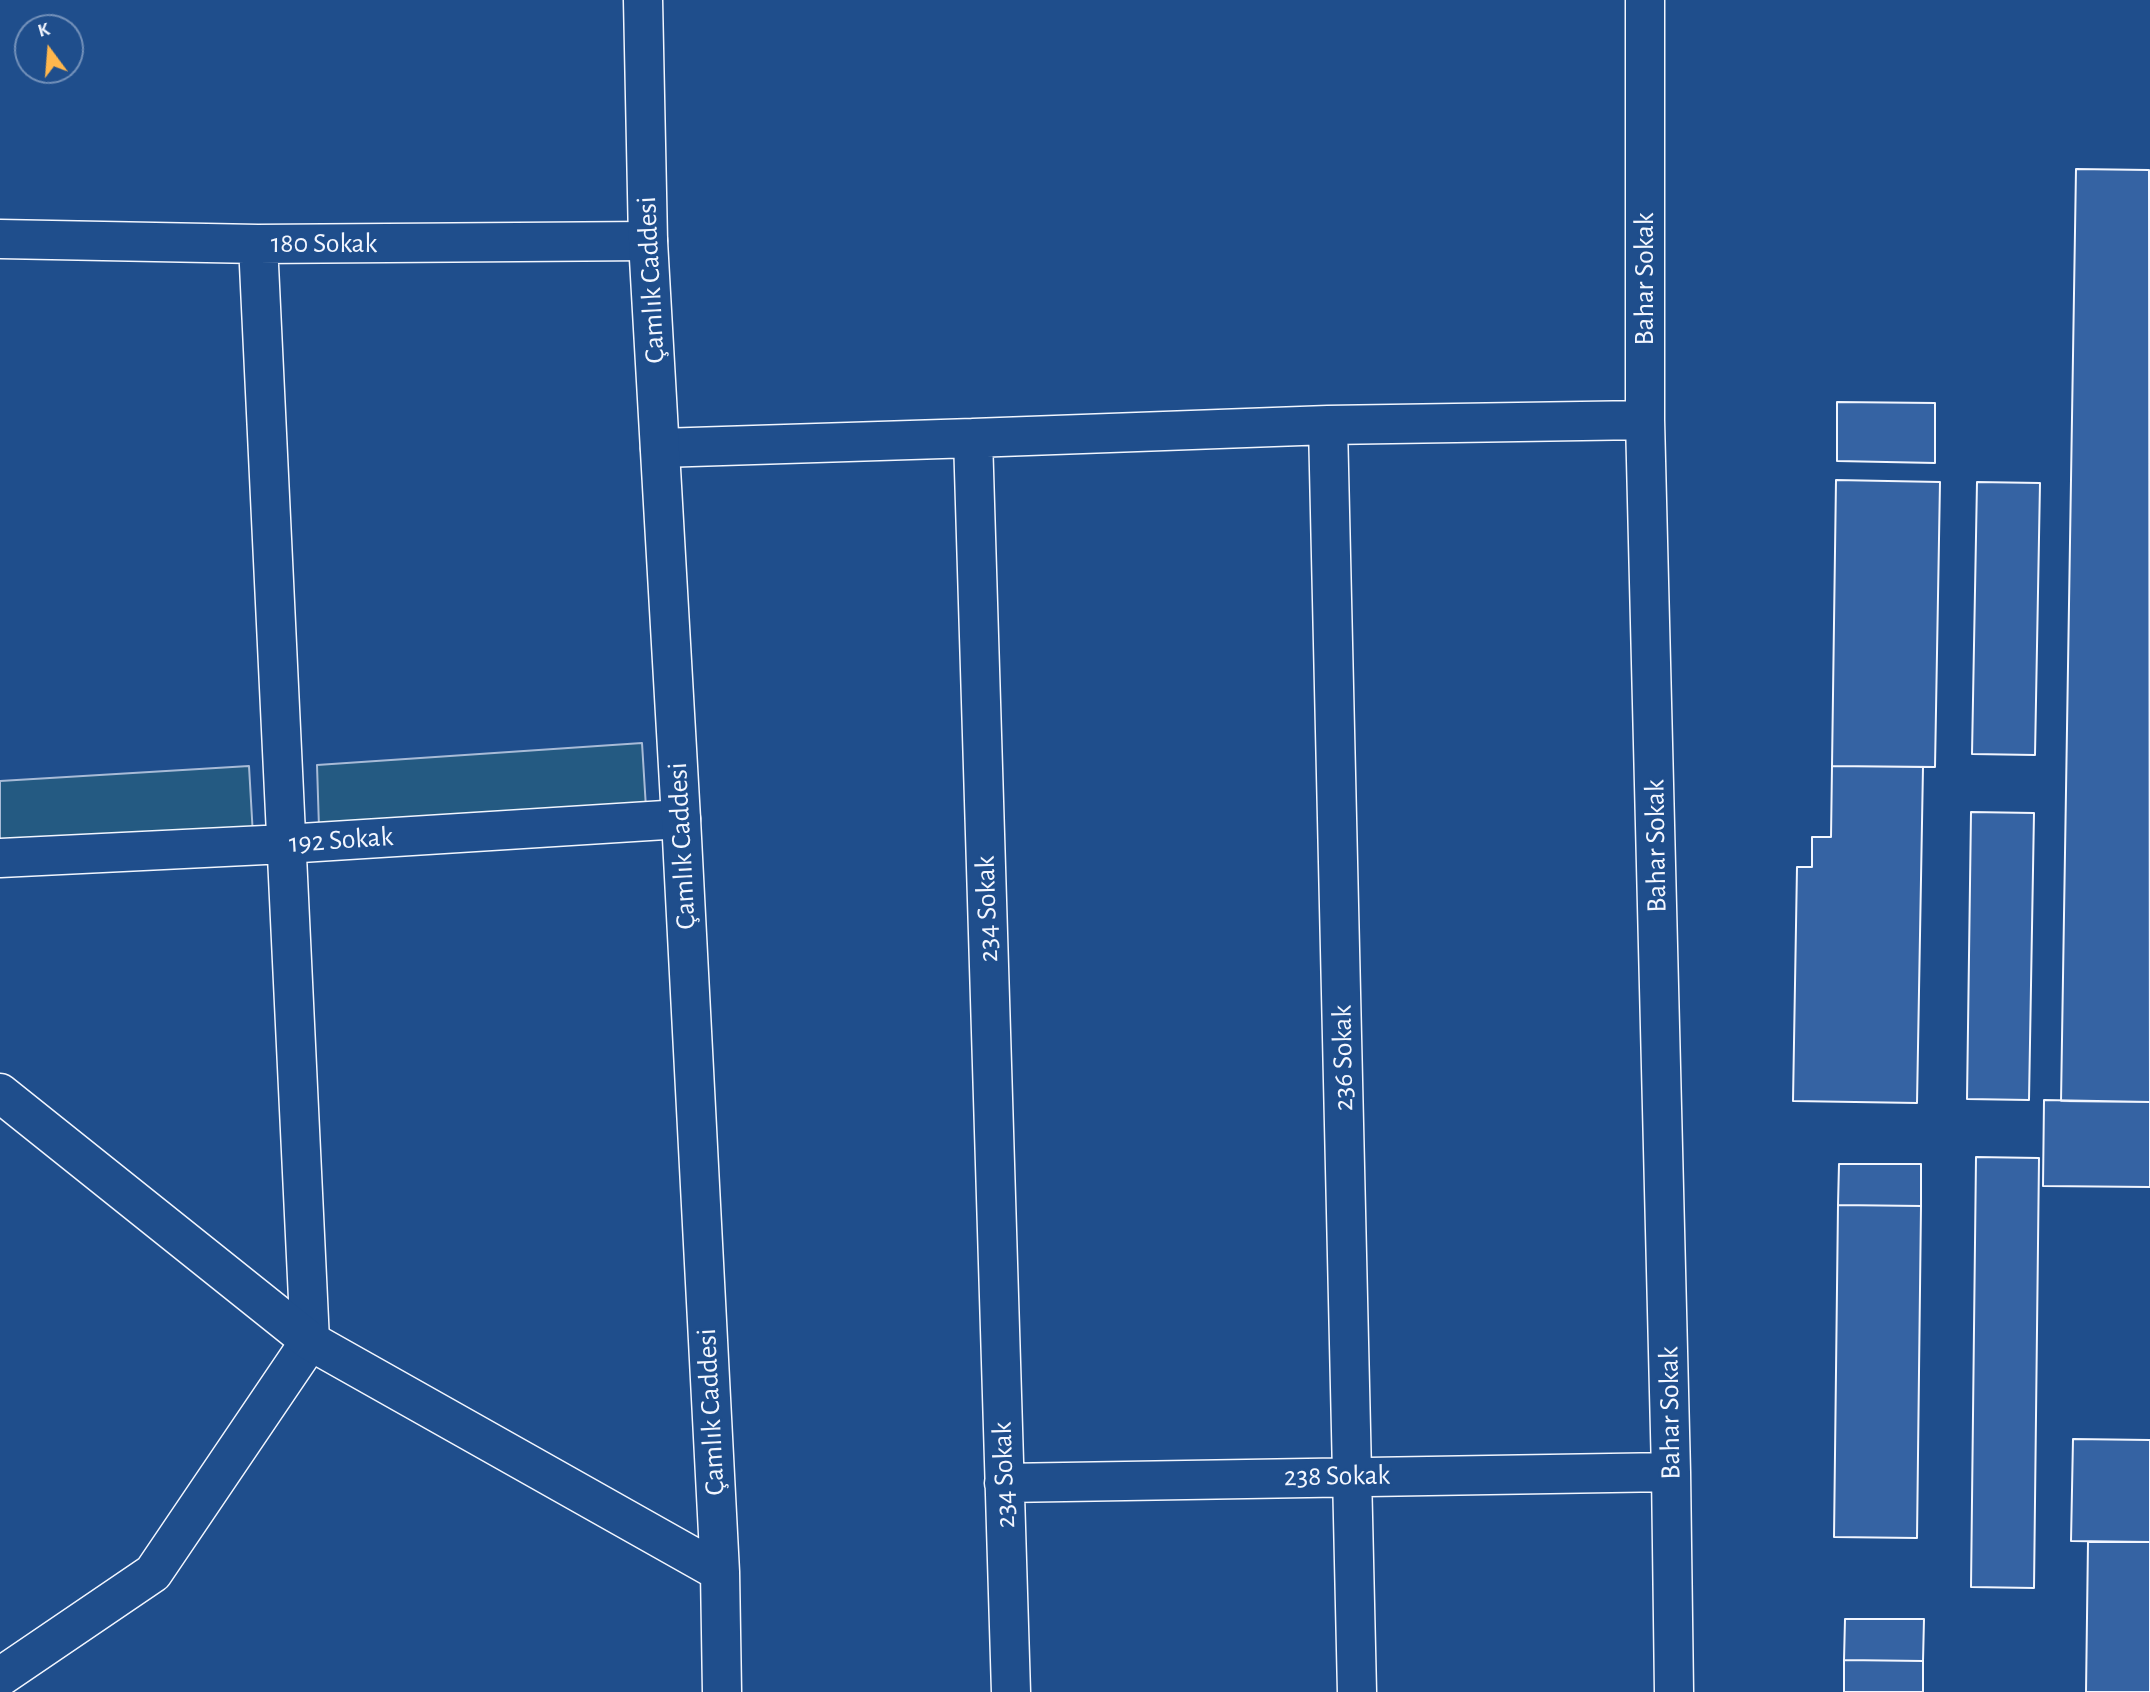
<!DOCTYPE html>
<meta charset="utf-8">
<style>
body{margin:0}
#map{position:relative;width:2150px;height:1692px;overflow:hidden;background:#1f4e8c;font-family:"Alegreya Sans",sans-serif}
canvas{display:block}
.north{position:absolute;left:14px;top:14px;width:70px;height:70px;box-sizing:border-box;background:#1f4e8c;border:2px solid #7391ba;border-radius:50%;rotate:344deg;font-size:19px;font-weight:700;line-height:28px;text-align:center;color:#f2f6ff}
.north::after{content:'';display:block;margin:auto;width:24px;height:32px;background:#ffb74d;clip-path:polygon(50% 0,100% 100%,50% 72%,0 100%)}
</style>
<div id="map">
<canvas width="2150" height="1692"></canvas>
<div class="north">K</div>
</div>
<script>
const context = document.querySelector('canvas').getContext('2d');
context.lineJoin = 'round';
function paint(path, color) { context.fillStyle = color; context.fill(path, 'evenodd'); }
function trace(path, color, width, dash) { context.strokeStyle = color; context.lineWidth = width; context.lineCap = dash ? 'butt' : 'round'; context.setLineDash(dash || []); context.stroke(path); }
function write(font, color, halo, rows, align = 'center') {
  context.font = font + ' "Alegreya Sans",sans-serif'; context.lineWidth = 5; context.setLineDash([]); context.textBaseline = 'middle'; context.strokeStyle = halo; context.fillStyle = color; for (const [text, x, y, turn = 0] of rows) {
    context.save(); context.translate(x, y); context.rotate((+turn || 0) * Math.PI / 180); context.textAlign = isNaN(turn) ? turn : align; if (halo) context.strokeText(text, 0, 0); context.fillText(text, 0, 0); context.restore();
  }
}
const green = new Path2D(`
 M642 743 646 808 319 828 317 765Z
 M249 766 253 836 0 847V781Z`);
paint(green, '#245a82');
trace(green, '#a8bbd7', 2);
const building = new Path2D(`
 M2076 169 2149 170 2150 1102 2061 1101Z
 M1837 402 1935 403V463L1837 461Z
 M1836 480 1940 482 1935 767 1832 766Z
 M1977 482 2040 483 2035 755 1972 754Z
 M1832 766 1923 767 1917 1103 1793 1101 1797 867H1812V837H1831Z
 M1971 812 2034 813 2029 1100 1967 1099Z
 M2044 1100 2150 1102V1187L2043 1186Z
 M1976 1157 2039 1158 2034 1588 1971 1587Z
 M1839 1164H1921V1206L1838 1205Z
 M1838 1205 1921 1206 1917 1538 1834 1537Z
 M2073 1439 2150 1440V1542L2071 1541Z
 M2088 1542H2150V1692H2086Z
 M1845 1619H1924L1923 1661 1844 1660Z
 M1844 1660 1923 1661V1692H1844Z`);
paint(building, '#3563a3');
trace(building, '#f2f6ff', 2);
const street = new Path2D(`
 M1645 0V420L1671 1472 1674 1692
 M0 239 258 244 648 241
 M1328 425 1357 1692
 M973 438 1328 425 1645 420
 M660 448 973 438 1011 1692
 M0 858 285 844 681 819
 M1004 1483 1671 1472
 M0 1677 153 1573 310 1341 258 244`);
const secondary = new Path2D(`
 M643 0 648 241 681 819 720 1572 722 1692
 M0 1093 310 1341 720 1572`);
trace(street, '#f2f6ff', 41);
trace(secondary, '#f2f6ff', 41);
trace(street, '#1f4e8c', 38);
trace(secondary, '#1f4e8c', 38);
write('28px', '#f2f6ff', '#1f4e8c', [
 ["180 Sokak",324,244],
 ["Bahar Sokak",1645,279,-90],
 ["Çamlık Caddesi",651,280,-93],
 ["192 Sokak",341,840,-4],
 ["Çamlık Caddesi",682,846,-93],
 ["Bahar Sokak",1656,846,-91],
 ["234 Sokak",987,909,-92],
 ["236 Sokak",1343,1058,-91],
 ["Çamlık Caddesi",711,1412,-93],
 ["Bahar Sokak",1670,1413,-91],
 ["234 Sokak",1004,1475,-92],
 ["238 Sokak",1337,1476,-1]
]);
</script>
